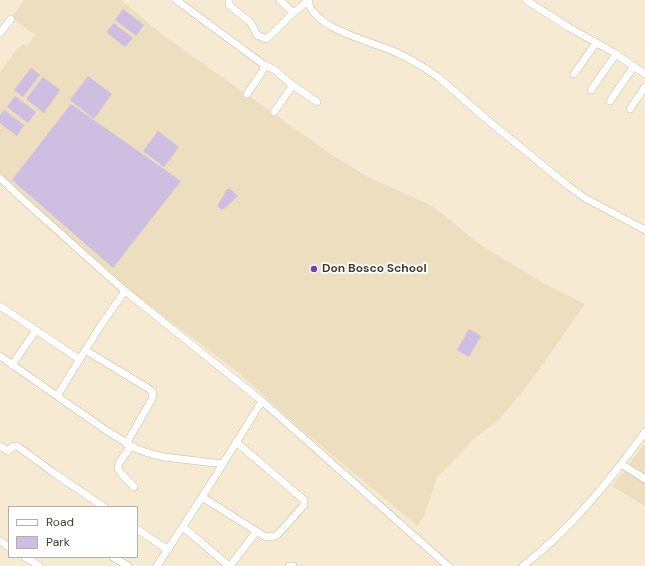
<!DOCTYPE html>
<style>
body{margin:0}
#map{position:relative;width:645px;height:566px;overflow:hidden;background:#f6ebd2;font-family:"DM Sans",sans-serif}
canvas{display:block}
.legend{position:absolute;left:8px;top:506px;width:130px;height:52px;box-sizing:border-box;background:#fff;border:1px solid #b3b1ad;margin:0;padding:5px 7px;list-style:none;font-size:12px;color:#413c32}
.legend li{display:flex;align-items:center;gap:8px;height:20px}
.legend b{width:20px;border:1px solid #b3b1ad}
</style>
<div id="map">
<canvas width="645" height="566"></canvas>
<ul class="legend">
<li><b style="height:5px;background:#fff"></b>Road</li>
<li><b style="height:11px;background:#cebfe2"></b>Park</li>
</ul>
</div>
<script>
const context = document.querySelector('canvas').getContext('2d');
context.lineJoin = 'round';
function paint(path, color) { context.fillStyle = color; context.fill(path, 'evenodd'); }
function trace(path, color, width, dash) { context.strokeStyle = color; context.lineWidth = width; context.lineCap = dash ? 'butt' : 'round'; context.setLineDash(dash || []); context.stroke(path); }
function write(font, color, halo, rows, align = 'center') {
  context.font = font + ' "DM Sans",sans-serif'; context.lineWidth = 3.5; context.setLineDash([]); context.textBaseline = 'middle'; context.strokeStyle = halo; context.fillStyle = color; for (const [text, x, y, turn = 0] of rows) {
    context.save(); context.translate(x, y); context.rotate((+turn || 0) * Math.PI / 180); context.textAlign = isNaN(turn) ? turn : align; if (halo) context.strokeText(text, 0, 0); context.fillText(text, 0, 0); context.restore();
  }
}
paint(new Path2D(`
 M24 0H121L164 36 332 155 368 177 428 204 443 214 476 242 538 280 585 304 530 382 499 420 474 439 438 476 423 518 417 526 295 424 239 373 141 299 28 200 0 173V73L18 47 20 48 23 44 27 46 35 35 12 18Z
 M645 443V506L612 486Z`), '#ecdebe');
paint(new Path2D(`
 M123 9 144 25 136 36 115 20Z
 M114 23 133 38 125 47 106 32Z
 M31 68 40 75 23 97 14 90Z
 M88 76 112 94 94 119 70 100Z
 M43 77 60 90 44 113 26 99Z
 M15 96 36 112 28 123 7 107Z
 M71 104 181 181 113 268 12 180Z
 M4 110 24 125 17 136 0 123V115Z
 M158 131 179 147 164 167 143 151Z
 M227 189H230L238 196 224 209H221L218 207V205Z
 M469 329 481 336 469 357 457 350Z`), '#cebfe2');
const minor = new Path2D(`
 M176 0 263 64 264 68 262 72 247 94
 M229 0V5L251 23 257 35 266 39 271 35 293 13 309 0
 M280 0 293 13
 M526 0 568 27 613 52 645 74
 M308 1C314 29 370 41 393 51 409 58 424 67 438 77L491 123 567 185 585 198 645 230
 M0 33 11 19
 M263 64 275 70 291 84V88L274 112
 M574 74 596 43
 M291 84 317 102
 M591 90 616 54
 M610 101 634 66
 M630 109 645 87
 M0 178 21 198 125 291 262 401 448 566
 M0 306 79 359
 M85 350 146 387 153 392 152 399 126 444
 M0 356 107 431 137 449 148 453 164 457 223 464
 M12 365 36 330
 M57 396 101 325 125 291
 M0 446 8 451 14 446H17L54 473 104 507
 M131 446 119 463 118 469 121 473 134 487
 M621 464 645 479
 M202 497 264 536 269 537 275 536 279 533 304 505V500L236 442
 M183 527 229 566
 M137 529 168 550
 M0 541 9 547
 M25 557 39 566
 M113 557 128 566
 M157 566 206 491 262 401
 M230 566 256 532
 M289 566H293
 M523 566C572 528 609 481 645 432`);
trace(minor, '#c6bba3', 8);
trace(minor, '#fff', 7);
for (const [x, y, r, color] of [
 [314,269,4,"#793cb1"]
]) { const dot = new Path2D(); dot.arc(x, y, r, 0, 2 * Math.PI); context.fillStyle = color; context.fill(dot); trace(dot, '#fff', 1.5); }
write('bold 12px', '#413c32', '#fff', [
 ["Don Bosco School",322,269]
], 'left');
</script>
